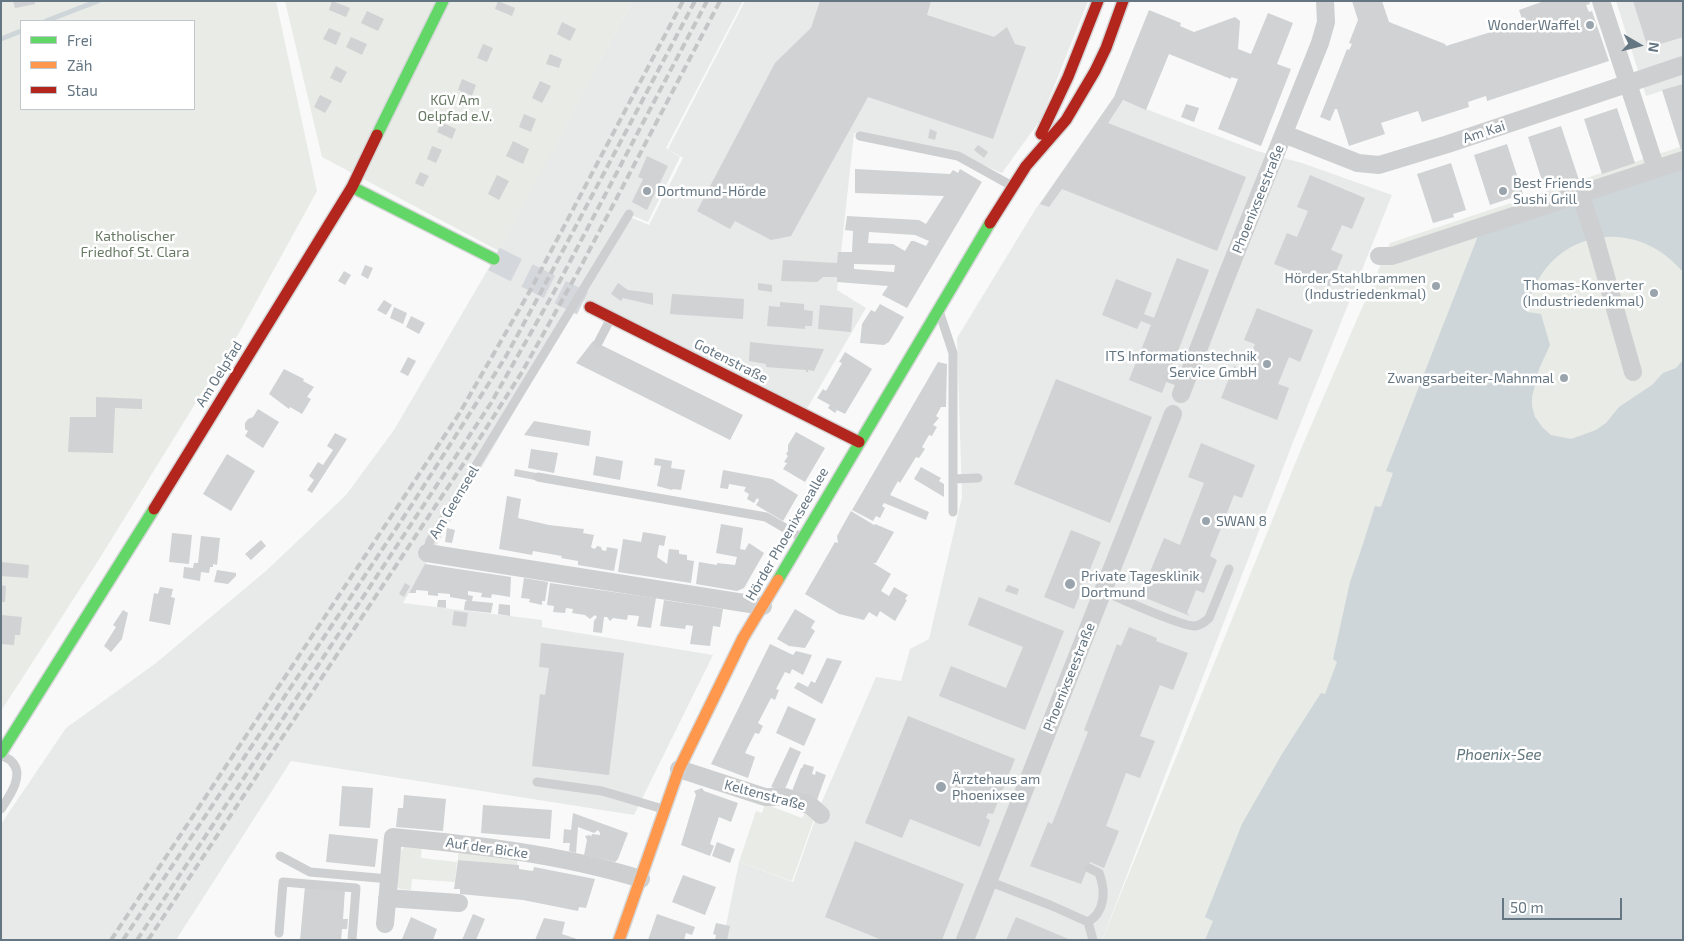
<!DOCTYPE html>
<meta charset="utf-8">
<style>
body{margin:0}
#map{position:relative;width:1684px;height:941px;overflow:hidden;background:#f9f9f9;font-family:"Exo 2",sans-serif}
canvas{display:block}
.frame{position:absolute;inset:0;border:2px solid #657683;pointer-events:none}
.legend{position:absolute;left:20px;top:20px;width:175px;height:90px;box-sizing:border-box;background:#fff;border:1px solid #c1c8cd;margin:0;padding:6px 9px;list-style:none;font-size:15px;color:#657683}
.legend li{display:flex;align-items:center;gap:10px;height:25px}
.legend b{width:25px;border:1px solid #c1c8cd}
.north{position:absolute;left:1614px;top:20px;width:50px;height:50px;-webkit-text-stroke:4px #fff;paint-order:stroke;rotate:98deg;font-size:14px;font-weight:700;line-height:20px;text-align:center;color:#657683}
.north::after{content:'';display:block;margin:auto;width:18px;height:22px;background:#657683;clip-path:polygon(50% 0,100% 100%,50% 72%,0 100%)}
.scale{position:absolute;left:1502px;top:898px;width:120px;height:22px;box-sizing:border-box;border:2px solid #657683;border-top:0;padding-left:6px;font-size:15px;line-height:18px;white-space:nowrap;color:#657683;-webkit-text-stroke:4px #fff;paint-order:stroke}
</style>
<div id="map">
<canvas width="1684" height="941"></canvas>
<div class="frame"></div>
<ul class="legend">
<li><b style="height:6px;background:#63d668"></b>Frei</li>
<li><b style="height:6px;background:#ff974d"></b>Zäh</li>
<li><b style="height:6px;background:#b3261e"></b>Stau</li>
</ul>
<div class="north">N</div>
<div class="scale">50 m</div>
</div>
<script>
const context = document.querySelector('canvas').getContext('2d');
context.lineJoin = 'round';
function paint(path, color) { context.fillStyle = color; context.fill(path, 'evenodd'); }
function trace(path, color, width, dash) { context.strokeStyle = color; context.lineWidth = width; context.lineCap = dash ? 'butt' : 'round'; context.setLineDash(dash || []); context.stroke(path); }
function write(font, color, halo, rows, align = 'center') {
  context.font = font + ' "Exo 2",sans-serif'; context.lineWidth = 5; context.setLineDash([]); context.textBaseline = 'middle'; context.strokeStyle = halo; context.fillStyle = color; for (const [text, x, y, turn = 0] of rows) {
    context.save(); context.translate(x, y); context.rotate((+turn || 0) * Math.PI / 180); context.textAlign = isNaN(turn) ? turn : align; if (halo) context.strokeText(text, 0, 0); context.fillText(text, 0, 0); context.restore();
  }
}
paint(new Path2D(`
 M632 1H743L666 148 680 157 648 222 629 214 403 603 542 620V627L713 655 634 815 291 761 176 940H1V824L66 728 156 663 267 570 346 495 394 430 494 259Z
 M745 1H1088L1041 119 1002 173 959 155 854 133 837 290 866 308 805 412 581 300 630 217 649 225 683 158 668 149Z
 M1616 1H1683V84L1646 96Z
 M1114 97 1257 151 1302 163 1392 195 1293 442 1102 940H723L739 862 793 882 820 806 876 677 901 681 910 649 929 639 962 497 957 338 1035 210Z`), '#e8e9e9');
paint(new Path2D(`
 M1 1H276L317 191 239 333 98 561 1 711ZM21 21H194V109H21Z
 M285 1H632L499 251 322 157Z
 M1683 146V940H1102L1301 449 1390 243Z
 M765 804 802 818 805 813 815 816 792 881 739 862 756 811 762 813Z
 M422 844 421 858 457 862 455 882 412 879 411 890 400 889 396 886 400 852 405 846Z
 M458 850 518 857 517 865 458 860Z`), '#e8ebe6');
paint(new Path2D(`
 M1683 169V272C1632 211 1541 232 1527 312L1541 314 1550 345 1539 369 1532 397V406L1535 417 1543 428 1551 435 1571 439 1596 430 1606 423 1619 407 1652 385 1663 373 1676 368 1683 360V940H1205L1213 921 1205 917 1242 824 1282 754 1321 693 1325 694 1337 662 1333 659 1350 582 1363 544 1375 506 1381 507 1393 473 1386 471 1478 236Z`), '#ced6d9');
trace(new Path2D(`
 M46 21 98 1
 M1 39 21 31`), '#ced6d9', 5);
paint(new Path2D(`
 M13 1H35V4L15 8Z
 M332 1 350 8 346 17 329 10Z
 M498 1 515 8 512 16 495 9Z
 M820 1H931L927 15 994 37 1007 27 1015 44 1026 47 993 139 868 97 791 236 771 240 735 221 730 229 697 211 775 63 811 28Z
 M1352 1H1382L1389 22 1445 44 1446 46 1523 22 1519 10 1544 1H1589L1590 4 1586 5 1589 12 1592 11 1609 61 1487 101 1486 96 1468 102 1469 107 1422 122 1418 111 1381 123 1385 134 1349 146 1337 109H1335L1330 121 1320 117 1347 49 1349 50 1352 44 1349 43 1358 20Z
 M1633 1H1683V37L1648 48Z
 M1149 10 1181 23 1180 26 1194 32 1235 17 1240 21 1238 49 1251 54 1268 13 1293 23 1277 64 1291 69 1261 146 1218 129 1238 79 1231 77V79L1169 54 1146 110 1123 100 1108 123 1246 177 1217 251 1062 189 1049 207 1040 204 1114 97Z
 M367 11 384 19 378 31 361 23Z
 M562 22 576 29 570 41 557 34Z
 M329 28 341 33 336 45 323 39Z
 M351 37 367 44 362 55 346 47Z
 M483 44 493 48 487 62 477 58Z
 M550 54 562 59 559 68 546 64Z
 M336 66 347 72 341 83 330 78Z
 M462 79 476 85 472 96 458 90Z
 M540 81 551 86 542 103 532 98Z
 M1683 84V149L1681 150 1662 90Z
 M320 95 332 101 325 113 314 107Z
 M1186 104 1199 108 1194 122 1181 117Z
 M1617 108 1635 163 1602 174 1584 119Z
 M524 114 536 119 531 132 519 127Z
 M441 122 456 129 452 139 437 132Z
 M1561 126 1579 180 1558 187 1557 183 1544 187 1528 137Z
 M930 129 937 132 935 140 928 138Z
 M513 141 529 149 523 164 506 156Z
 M1507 144 1523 194 1490 205 1474 155Z
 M978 145 988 152 984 158 974 150Z
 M432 146 442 150 436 163 427 159Z
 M647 156 668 166 647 210 632 202 643 179 638 177Z
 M1451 163 1466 210 1453 214 1454 217 1433 223 1417 174Z
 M855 169 950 174 953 170 958 173 960 169 982 182 907 308 882 295 888 286 837 282V277H823L817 282 781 281 783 260 837 263 838 252H852L853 231 845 230 847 216 919 220 926 224 944 196 855 193ZM869 232 915 235 929 241 926 246 914 241H911L905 251 893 244 868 243ZM854 264 895 265 894 272 854 269Z
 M420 172 429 176 423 187 415 183Z
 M497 175 509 181 499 200 488 194Z
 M1310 175 1365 198 1352 229 1342 225 1331 250 1343 255 1330 286 1274 264 1287 233 1297 237 1308 211 1297 207Z
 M1177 258 1209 270 1162 393 1129 380 1151 325 1141 321 1137 329 1102 315 1116 279 1152 293 1144 314 1154 318Z
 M365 265 373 268 368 279 361 275Z
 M344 271 351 275 345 285 338 281Z
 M618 283 628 290 653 293V305L623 298 621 301 611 294Z
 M758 283 772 285V292L758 290Z
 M672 294 744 299 743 319 670 314Z
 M384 300 392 305 386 315 377 310Z
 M780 302 804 304V310L813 311 812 326H805V329L767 326 769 306 780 307Z
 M880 304 904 317 889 342 884 345 860 343 862 324 871 310 875 312Z
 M820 305 853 308 851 332 818 329Z
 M394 307 407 313 403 324 390 318Z
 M1257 308 1313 330 1300 362 1289 357 1278 384 1289 388 1277 420 1221 398 1234 366 1245 371 1255 344 1244 340Z
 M411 316 425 323 419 334 406 327Z
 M593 341 743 415 730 440 576 363Z
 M750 342 768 344 824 349 814 371 808 370V372H806V370L766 367V364L749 361Z
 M845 352 872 369 845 414 837 410 835 413 828 408 830 405 817 398 823 389 826 391 842 363 839 362Z
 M408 357 416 361 408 376 400 372Z
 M938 362 947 364 946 407H941L936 416 939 418 933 425 937 427 932 436 929 435 922 447 925 449 919 458 916 457 900 483 898 481 890 495 929 512 926 520 884 503 882 506 885 508 880 518 876 516 873 521 852 510Z
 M284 369 304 379 303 381 314 387 307 397 311 399 302 414 290 407 289 409 269 394Z
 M1056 379 1152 417 1110 523 1014 484Z
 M96 397 142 399V409L115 408 113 453 68 452 70 417H96Z
 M258 409 279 422 263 448 245 436 248 431 245 429V423L248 419 253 417Z
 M534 421 591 431 589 446 524 435Z
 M796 432 825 448 805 482 783 469 787 463 784 462 788 456 786 454 788 451V445Z
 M335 433 347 439 312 493 307 490 314 480 309 476 318 462 323 465 333 450 327 446Z
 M1201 443 1255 465 1242 498 1234 495 1210 556 1217 560 1204 593 1196 590 1187 613 1190 616 1143 597 1153 573 1150 572 1164 538 1180 545 1204 483 1188 477Z
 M531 449 558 453 554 473 528 468Z
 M227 454 255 471 231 511 203 494Z
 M596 456 623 461 620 480 593 475Z
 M655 458 672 461 671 468 685 470 681 490 673 489 672 490 657 486 661 466 654 465Z
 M921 467 941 478 939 481 944 484V497L914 479Z
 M515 469 536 473 535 480 514 476Z
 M723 470 772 479 798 495 783 521 756 505 759 500 757 498 754 503 747 499 749 494 744 491 746 487 729 484 728 489 720 488Z
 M507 496 521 499 518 518 549 525 584 529 583 533 594 535 591 547 592 548 595 549 597 546 601 547 602 550 606 551 607 547 618 549 614 571 578 565V561L561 558 562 556 533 551 532 555 499 549Z
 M851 511 874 525 875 524 894 532 876 563H873L891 574 881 591 889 596 894 587 908 595 905 599 907 600 895 621 880 611 877 617 869 612 864 620 839 614 805 594 835 542 838 543 837 536Z
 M721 524 743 528 740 549 745 550 749 543 764 553 744 588 737 591 696 584 699 562 717 565V563L735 565 737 557 716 553Z
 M447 528 455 530 452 543 445 542Z
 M1071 530 1101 542 1074 609 1044 597Z
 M643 532 666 536 664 546 659 545 657 557 667 564 669 549 679 550V554L687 555V560L694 561 691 583 618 572 623 539 641 542Z
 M172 533 192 535 189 564 169 562Z
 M201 536 220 538 217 565 213 564V567H210L209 573 201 572 200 581 183 578 184 567 193 568 194 563H198Z
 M261 540 266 546 251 560 245 554Z
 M1 562 29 565 28 578 1 576Z
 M425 564 511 577 510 597 492 594 491 598 481 597 482 593 468 591V595L473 596 472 601 493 603 491 613 464 610 465 602 467 600 450 597V594L438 593V596L428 595V591L416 590V593H409Z
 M217 570 236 573V576L228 584 214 582Z
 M524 578 548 582 545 601H542V605L529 602 530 599 521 598Z
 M405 583 410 586 404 597 399 594Z
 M550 583 656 598 651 628 637 626 639 616 628 615 627 620 613 618 610 621 607 617H604L602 633 593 632 594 621 597 617 595 615 590 619 585 615 572 613 573 609 566 608 565 613 553 612 554 606 547 605Z
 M1 585 6 586 5 602H1Z
 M1008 585 1019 589 1017 595 1005 591Z
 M160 587 173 589 171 597 175 598 170 625 149 621 154 593 158 594Z
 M979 597 1064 631 1025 730 939 696 951 666 1006 688 1023 647 968 625Z
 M438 600H446V608L437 607Z
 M664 600 723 609 720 627 713 626 710 646 690 644 693 626 686 625 685 629 660 626Z
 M499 604 510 605V616L498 614Z
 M795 609 815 621 811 628 815 631 805 648 789 646 777 639Z
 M123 610 128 613 122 639 111 652 104 646 116 627 113 625Z
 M454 611 468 613 466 627 452 625Z
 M1 615 22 617 20 635H15L14 645 1 644Z
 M1129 627 1157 638 1156 641 1188 653 1173 690 1160 685 1140 736 1155 741 1140 778 1126 773 1106 826 1119 831 1104 868 1090 862 1081 884 1030 866 1048 822 1052 824 1088 732 1084 730 1117 644 1121 646Z
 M541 643 624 653 609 775 532 766 540 694 545 695 549 668 539 667Z
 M770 644 793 655 796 651 812 655 803 675 792 669 790 674 785 672 776 689 779 690 775 700 771 698 758 723 763 726 759 734 755 733 745 753 755 757 748 778 711 764Z
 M827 658 842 661 822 704 794 688 798 682 808 687 811 681 815 683Z
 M788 706 816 719 804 746 776 733Z
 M908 716 1015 759 993 814 988 813 986 818 990 820 980 847 910 819 902 838 865 823Z
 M790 747 801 752 784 791 771 787Z
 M804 764 814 767 812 774 815 775 816 771 826 775 817 800 792 791 801 768H802Z
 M342 786 373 788 370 828 339 826Z
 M702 788 704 791 738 803 731 822 719 817 710 844 714 846 710 856 681 845 696 795 694 791Z
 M404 795 446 799 443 831 396 827 398 808H403Z
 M483 805 552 810 550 839 481 833Z
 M573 813 628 833 618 859 615 862 584 855 587 840 585 836 590 835 591 837 592 834 600 835V833L598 830 594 833 578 827 576 853 569 851 570 843H563L564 829 571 830Z
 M329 834 378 839 375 867 326 862Z
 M855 841 964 884 942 940H882L825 917Z
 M717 842 735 849 730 863 712 856Z
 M458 860 519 865V869L533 871 534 867 595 879 586 908 579 907 578 911 523 900 460 894V889H454Z
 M683 875 716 887 705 915 672 902Z
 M305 886 345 889 343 919H348L347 929H342L341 940H300Z
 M473 914 485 919 476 940H462Z
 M657 914 695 927 692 935 686 933 684 940H648Z
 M411 917 437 929 433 940 402 939Z
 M1016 917 1071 940H1006Z
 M544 918 565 922 562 934 580 940H535Z
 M716 923 730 926 727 940H715L716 935 713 934Z`), '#d0d2d3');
trace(new Path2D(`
 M494 259 590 307`), '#d4d8dc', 25, [25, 12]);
const fast = new Path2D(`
 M377 135 443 1
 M352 187 494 259
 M778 580 990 223
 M1 753 154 509`);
const slow = new Path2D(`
 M619 940 679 769 743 638 778 580`);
const jam = new Path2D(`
 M1041 134 1068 77 1098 1
 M990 223 1026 166 1066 120 1095 71 1106 48 1123 1
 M590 307 859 442
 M154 509 352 187 377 135`);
trace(fast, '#d5d6d7', 14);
trace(slow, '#d5d6d7', 14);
trace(jam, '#d5d6d7', 14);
trace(new Path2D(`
 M860 136 958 156 1012 186
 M940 314 953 353V512
 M598 343 611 318
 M1169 378 1185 384
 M538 477 766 517 802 538
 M953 479 978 478
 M427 553 430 541 629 214
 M1103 591C1119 598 1182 627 1195 626 1201 625 1205 622 1209 618L1229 569
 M537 782 602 791 663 809
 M1 809C9 797 25 775 12 762 10 759 4 757 1 755
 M280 856 310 872 389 879
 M988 881 1050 905 1088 922 1093 940
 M1088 922C1105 912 1106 891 1099 873L1089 868
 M279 933 283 882 356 888 352 940`), '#cecfd0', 9);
trace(new Path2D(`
 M1601 1 1656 169
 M1284 134 1358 163 1379 165 1448 144 1683 65
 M1580 194 1595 238 1633 372
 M1379 256H1392L1683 160
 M1181 394 1225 280 1320 43 1326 22 1325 1
 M427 553 763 606
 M679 769 765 797H785L811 806 821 815
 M387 898 459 903
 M385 924 393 837C477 845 560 854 641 879
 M965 940 1173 414`), '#cecfd0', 18);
trace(fast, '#63d668', 11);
trace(slow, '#ff974d', 11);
trace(jam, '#b3261e', 11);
trace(new Path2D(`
 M111 940 459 414 531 289 683 1
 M123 940 411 506 505 358 541 292 695 1
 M137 940 491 403 554 292 707 1
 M148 940 464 463 522 372 579 270 720 1`), '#c3c5c6', 4, [8, 4]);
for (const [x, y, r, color] of [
 [1590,25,5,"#99a4ac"],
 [647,191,5,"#99a4ac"],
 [1503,191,5,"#99a4ac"],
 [1436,286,5,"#99a4ac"],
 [1654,293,5,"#99a4ac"],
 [1267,364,5,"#99a4ac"],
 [1564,378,5,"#99a4ac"],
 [1206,521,5,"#99a4ac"],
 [1070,584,6,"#99a4ac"],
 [941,787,6,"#99a4ac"]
]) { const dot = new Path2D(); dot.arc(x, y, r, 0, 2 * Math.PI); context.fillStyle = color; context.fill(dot); trace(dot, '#fff', 2); }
write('14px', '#657683', '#fff', [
 ["WonderWaffel",1580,25],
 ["Best Friends",1513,183,"left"],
 ["Sushi Grill",1513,199,"left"],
 ["Dortmund-Hörde",657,191,"left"],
 ["Hörder Stahlbrammen",1426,278],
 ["(Industriedenkmal)",1426,294],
 ["Thomas-Konverter",1644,285],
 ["(Industriedenkmal)",1644,301],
 ["ITS Informationstechnik",1257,356],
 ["Service GmbH",1257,372],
 ["Zwangsarbeiter-Mahnmal",1554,378],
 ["SWAN 8",1216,521,"left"],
 ["Private Tagesklinik",1081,576,"left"],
 ["Dortmund",1081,592,"left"],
 ["Ärztehaus am",952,779,"left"],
 ["Phoenixsee",952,795,"left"]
], 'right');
write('14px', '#687a64', '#fff', [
 ["KGV Am",455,100],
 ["Oelpfad e.V.",455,116],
 ["Katholischer",135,236],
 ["Friedhof St. Clara",135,252]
]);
write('14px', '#657683', '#fff', [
 ["Am Kai",1484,132,-18],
 ["Phoenixseestraße",1258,199,-68],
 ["Gotenstraße",731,361,27],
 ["Am Oelpfad",219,374,-58],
 ["Am Geenseel",454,502,-59],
 ["Hörder Phoenixseeallee",787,534,-60],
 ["Phoenixseestraße",1069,677,-68],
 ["Keltenstraße",765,795,15],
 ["Auf der Bicke",487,848,8]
]);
write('italic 15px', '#60757c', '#fff', [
 ["Phoenix-See",1499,755]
]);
</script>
